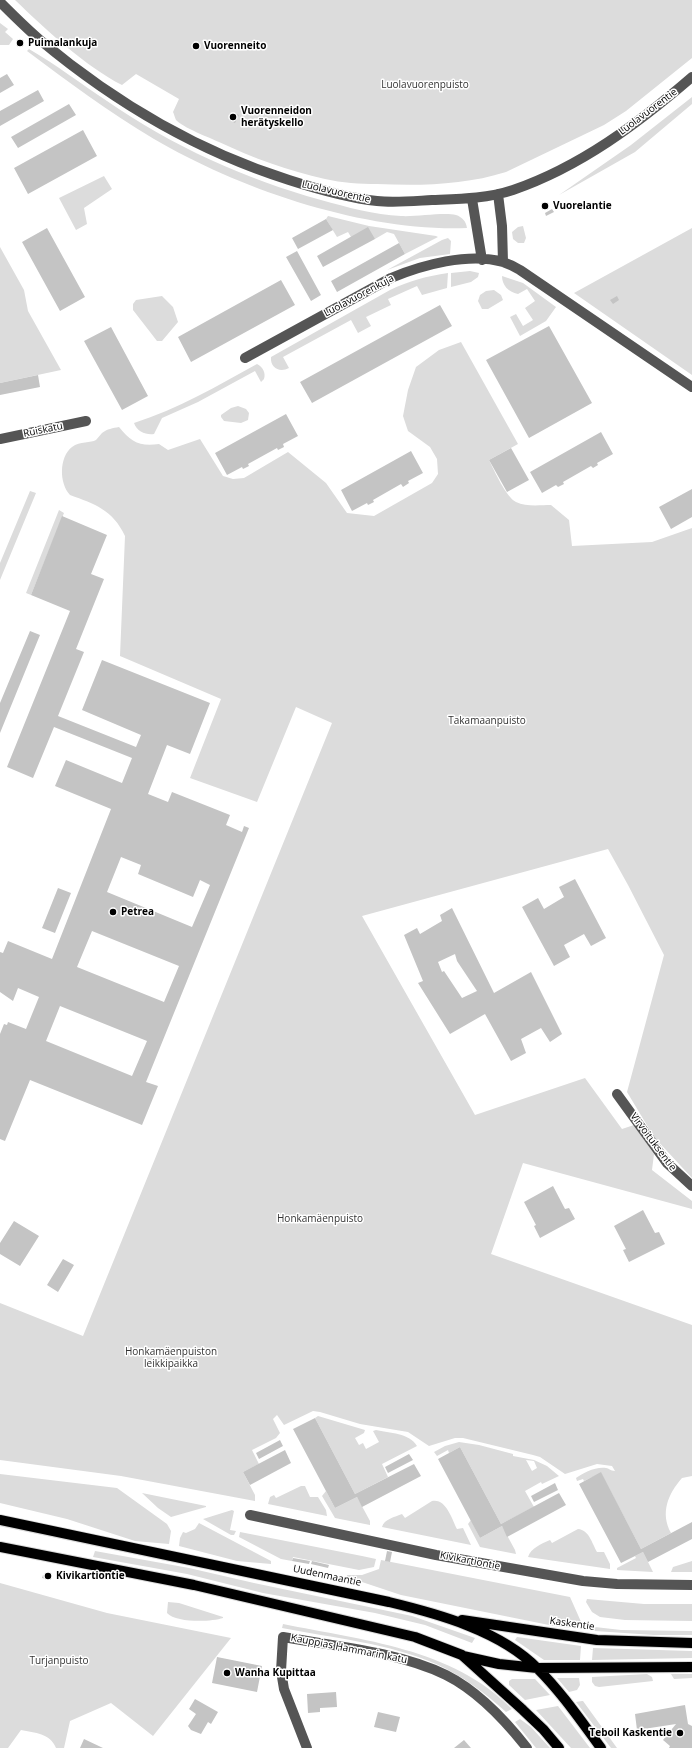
<!DOCTYPE html>
<meta charset="utf-8">
<style>
body{margin:0}
canvas{display:block;background:#fff}
</style>
<canvas width="692" height="1748"></canvas>
<script>
const context = document.querySelector('canvas').getContext('2d');
context.lineJoin = 'round';
function paint(path, color) { context.fillStyle = color; context.fill(path, 'evenodd'); }
function trace(path, color, width, dash) { context.strokeStyle = color; context.lineWidth = width; context.lineCap = dash ? 'butt' : 'round'; context.setLineDash(dash || []); context.stroke(path); }
function write(font, color, halo, rows, align = 'center') {
  context.font = font + ' "Open Sans",sans-serif'; context.lineWidth = 3; context.setLineDash([]); context.textBaseline = 'middle'; context.strokeStyle = halo; context.fillStyle = color; for (const [text, x, y, turn = 0] of rows) {
    context.save(); context.translate(x, y); context.rotate((+turn || 0) * Math.PI / 180); context.textAlign = isNaN(turn) ? turn : align; if (halo) context.strokeText(text, 0, 0); context.fillText(text, 0, 0); context.restore();
  }
}
paint(new Path2D(`
 M15 0H692V58L626 111 604 125 506 172C465 185 420 186 377 184 360 184 342 183 325 179 289 171 253 158 219 142 210 138 182 127 176 120 175 118 174 114 173 112L179 99 136 74 122 85C86 67 44 28 15 0Z
 M0 23 8 29 5 32 13 39 9 45H0Z
 M29 49C57 65 81 84 107 101 172 146 245 179 321 200 347 207 374 215 401 216 416 217 444 212 456 215 462 217 466 221 467 228 365 232 241 190 154 139 109 112 68 82 27 51Z
 M692 97V104L635 152 559 195 631 145Z
 M104 176 112 189 84 208 87 224 76 230 59 198Z
 M328 216 369 226 436 236 438 237 405 254 394 234 387 232 375 239 351 237 348 232 337 237 326 219Z
 M523 226 526 238 524 243H518L513 239 512 232 518 227Z
 M692 228V375L574 293Z
 M448 238 451 241 450 254 420 258 387 270 442 240Z
 M0 247 24 290 28 311 61 370 0 383Z
 M470 271 479 273 478 277 471 282 451 287V273Z
 M448 273 447 288 422 295 417 286 388 299 391 305 366 317 371 326 358 333 351 320 283 357 289 368C280 373 270 368 271 357L390 290C409 281 427 276 448 273Z
 M502 276 523 283 556 307 546 321 520 336 510 317 516 314 523 326 533 320 525 308 535 301 527 289 518 294C508 292 502 285 502 276Z
 M494 290 501 295 503 300 488 309H482L478 301 480 295 486 291Z
 M162 296 173 307 178 322 162 341H157L133 310V304L136 300Z
 M461 342 518 444 489 460C494 470 506 497 516 502 526 507 540 505 551 505L569 520 572 546 652 542 692 528V1178L654 1137 627 1092 664 955 628 885 608 849 362 916 475 1115 585 1078 622 1129 634 1125 654 1154 652 1170 692 1201V1209L523 1163 491 1254 692 1325V1476L682 1478C668 1494 660 1513 671 1533L641 1549 601 1473 584 1481 583 1479 577 1481 576 1478C582 1473 597 1466 606 1468 609 1468 610 1471 615 1471L612 1466 597 1464 565 1474 540 1457 533 1455 463 1438H455L429 1446 408 1432 360 1424 320 1412 313 1411 284 1425 277 1415 273 1419 280 1433 276 1438 252 1450 259 1464 243 1472 255 1495V1501L121 1476 0 1460V1303L83 1336 332 723 296 707 257 802 190 778 221 699 120 656 125 536C113 510 95 504 70 495 59 483 59 457 72 447 80 441 91 443 96 440 98 438 100 435 102 433 107 429 113 428 119 427 131 442 140 447 159 444L168 450 200 439 223 476 233 479 244 478 288 452 326 483 347 513 374 516 432 483 438 474 437 459 430 447 408 431 403 416 408 390 416 367 439 350Z
 M257 364C263 367 266 373 264 379L261 382 255 371 198 402 162 418 154 434C146 435 137 432 134 423 178 409 217 386 257 364Z
 M238 406 246 409 249 413 248 420 241 423 224 421 221 417V415L231 408Z
 M30 491 36 493 0 580V563Z
 M59 510 64 513 31 595 26 593Z
 M318 1416 365 1430 364 1433 355 1438 359 1445 363 1443 366 1449 379 1442 373 1431 376 1430C389 1433 410 1433 417 1446L382 1464 388 1477 355 1494 315 1418Z
 M459 1442 479 1445 513 1454V1456L534 1460 547 1466 559 1476 542 1484 541 1482 525 1491 534 1507 501 1524 460 1447 449 1453 448 1450 437 1456 434 1452 445 1446ZM526 1460 534 1461 537 1468 532 1471Z
 M0 1474 117 1488 167 1524 171 1531 169 1544 135 1541 67 1519 0 1503Z
 M301 1486H305L310 1497H318L326 1510 327 1516 268 1504 270 1497 274 1495 276 1498Z
 M326 1491 335 1508 357 1497 370 1521V1525L335 1518 322 1496Z
 M142 1493 206 1506V1507L171 1517 158 1508Z
 M432 1501C446 1498 452 1519 457 1529L463 1528 471 1545 382 1527C384 1519 395 1517 402 1514L405 1518Z
 M232 1510 234 1511 230 1530 236 1531 234 1535H231L203 1519Z
 M471 1520 480 1538 502 1526 515 1550 516 1554 480 1547 468 1524Z
 M199 1523 271 1561V1564L237 1561 179 1546 180 1538 183 1532 186 1533 195 1529Z
 M578 1529C589 1530 592 1543 597 1552H604L610 1564V1569L528 1557C531 1548 541 1544 550 1540L552 1543Z
 M240 1532 362 1556 376 1559 374 1567 359 1570 293 1557 292 1561 281 1559 239 1537Z
 M95 1551 189 1568 254 1583 412 1616 475 1638 472 1643 425 1625 375 1613 263 1593 187 1574 93 1557Z
 M643 1552 653 1572 617 1570V1568L636 1558 635 1556Z
 M381 1560 570 1597 582 1624V1628L580 1629 554 1626 401 1595 347 1577V1575H362L379 1569Z
 M692 1561V1572H671L673 1567Z
 M0 1583 107 1613 231 1638 153 1736 111 1703 70 1721 64 1748H56C50 1733 35 1733 21 1730L8 1748H0Z
 M587 1599 644 1604H692V1621L625 1620 600 1617 592 1612 586 1602Z
 M168 1602 179 1603 223 1617V1618C211 1622 176 1623 167 1613Z
 M283 1624C361 1640 453 1648 512 1709L506 1712C485 1693 463 1676 436 1664 388 1643 333 1638 282 1628Z
 M595 1627 621 1630 692 1631V1635H654L595 1631 593 1630Z
 M517 1637 581 1646 580 1660H544L515 1640Z
 M593 1648 692 1651V1658L592 1660Z
 M647 1674 652 1677 653 1681 599 1687 595 1686 592 1682V1677Z
 M671 1674H692V1678L674 1679Z
 M557 1678H579L580 1685 577 1690 569 1692Z
 M512 1679H535L550 1695 525 1700 509 1685V1681Z
 M582 1701H583L617 1748H611L576 1702Z
 M558 1706 590 1748H571L536 1710Z
 M520 1719 531 1727 550 1748H536L515 1722Z`), '#dcdcdc');
paint(new Path2D(`
 M7 74 14 85 0 93V78Z
 M38 90 44 101 0 126V111Z
 M69 104 76 115 18 148 11 137Z
 M234 113 239 115 235 123 231 121Z
 M83 130 97 156 28 194 14 168Z
 M552 209 554 212 546 216 545 213Z
 M326 219 333 230 298 249 292 238Z
 M368 227 375 239 323 267 317 256Z
 M47 228 85 297 60 311 22 242Z
 M399 243 405 254 337 292 331 281Z
 M297 251 321 295 311 301 286 257Z
 M281 280 295 305 191 362 178 337Z
 M617 296 619 300 613 304 610 300Z
 M440 305 452 326 312 403 300 382Z
 M549 326 592 403 529 438 486 360Z
 M111 327 148 396 122 410 84 341Z
 M38 375 40 387 0 395V383Z
 M286 414 298 436 283 444 284 447 278 450 277 448 248 464 249 466 243 469 242 467 227 475 215 453Z
 M601 432 613 454 597 463 598 465 593 468 591 466 563 482 564 484 558 487 556 485 542 493 530 472Z
 M511 448 529 480 507 492 489 460Z
 M411 451 423 473 408 481 409 483 403 487 401 484 373 500 374 502 368 505 367 503 352 511 341 490Z
 M692 489V517L671 529 659 507Z
 M62 516 107 535 91 574 104 579 76 649 84 652 58 716 136 747 141 735 82 710 102 660 210 703 190 754 167 745 148 794 168 802 172 792 230 815 226 825 242 832 244 826 249 828 146 1082 158 1086 142 1125 30 1080 5 1141 0 1139V1034L4 1024 7 1025 8 1022 26 1029 39 997 18 988 13 1001 0 992V952L3 953 8 941 52 959 111 809 55 786 66 760 122 783 132 758 54 727 33 778 7 767 70 611 31 595ZM121 857 141 865 138 874 193 897 200 880 210 885 192 927 107 892ZM92 931 179 966 164 1002 77 967ZM60 1006 147 1041 132 1076 46 1041Z
 M30 631 40 635 0 733V703Z
 M575 879 606 938 591 946 584 934 564 945 570 957 554 966 522 907 538 898 544 909 564 897 559 887Z
 M58 888 71 893 55 933 42 928Z
 M452 908 494 993 531 972 562 1034 550 1042 541 1028 521 1039 526 1053 511 1061 485 1014 450 1034 418 983 423 981 404 935 417 928 420 934 442 921 440 915ZM455 954 457 961 477 991 462 998 444 971 442 972 438 962Z
 M553 1186 565 1209 569 1208 575 1219 540 1238 534 1226 536 1225 524 1202Z
 M643 1210 655 1233 659 1232 665 1244 629 1262 623 1250 626 1249 614 1226Z
 M14 1221 39 1236 20 1266 0 1254V1243Z
 M63 1259 74 1265 58 1292 47 1285Z
 M315 1418 355 1494 414 1464 421 1476 362 1507 357 1497 335 1508 293 1429Z
 M280 1440 283 1446 259 1459 256 1453Z
 M460 1447 501 1524 559 1493 566 1505 507 1537 502 1526 480 1538 438 1459Z
 M285 1450 291 1463 250 1485 243 1472Z
 M409 1454 413 1460 388 1473 385 1467Z
 M601 1472 641 1549 692 1522V1539L648 1562 643 1552 621 1563 579 1484Z
 M555 1483 558 1490 534 1502 531 1496Z
 M387 1551 392 1552 390 1562 385 1561Z
 M293 1558 310 1561 309 1564 292 1561Z
 M312 1561 329 1565 328 1568 311 1564Z
 M43 1575 51 1577V1580L42 1578Z
 M217 1657 262 1666 257 1692 212 1683Z
 M336 1692 337 1707 320 1708V1712L308 1713 307 1694Z
 M195 1699 218 1712 211 1724 208 1722 201 1734 191 1730 188 1726 196 1714 189 1709Z
 M685 1705 688 1724 692 1726V1748H669L670 1746 663 1740 676 1724 637 1730 635 1714Z
 M378 1712 400 1717 396 1732 374 1727Z
 M84 1739 103 1748H80Z
 M464 1740 471 1748H454Z`), '#c4c4c4');
const major = new Path2D(`
 M0 1520 389 1602C439 1614 501 1631 538 1669 562 1693 581 1721 601 1748
 M0 1547 194 1585 415 1637 462 1655 523 1710 543 1729 559 1748
 M462 1620 597 1640 692 1643
 M463 1656 499 1664 537 1668 692 1667`);
trace(major, '#dbdbdb', 12);
trace(new Path2D(`
 M0 2C13 15 26 28 40 40 113 101 197 151 289 180 317 189 347 198 377 201 394 203 414 201 432 200 459 199 486 199 513 190 580 167 639 123 692 77
 M498 194 502 226 503 262
 M472 199 482 260
 M245 358 391 278C422 265 469 252 503 262 509 264 515 267 520 270L692 387
 M0 439 86 421
 M617 1094 667 1163 692 1186
 M250 1515 436 1555 583 1581 617 1584 692 1585
 M307 1748 284 1689 281 1671 283 1637C334 1646 399 1652 446 1675 478 1691 505 1720 527 1748`), '#555', 10);
trace(major, '#000', 10);
for (const [x, y, r, color] of [
 [20,43,4,"#000"],
 [196,46,4,"#000"],
 [233,117,4,"#000"],
 [545,206,4,"#000"],
 [113,912,4,"#000"],
 [48,1576,4,"#000"],
 [227,1673,4,"#000"],
 [680,1733,4,"#000"]
]) { const dot = new Path2D(); dot.arc(x, y, r, 0, 2 * Math.PI); context.fillStyle = color; context.fill(dot); trace(dot, '#fff', 1.5); }
write('bold 10px', '#000', '#fff', [
 ["Puimalankuja",28,43],
 ["Vuorenneito",204,46],
 ["Vuorenneidon",241,111],
 ["herätyskello",241,123],
 ["Vuorelantie",553,206],
 ["Petrea",121,912],
 ["Kivikartiontie",56,1576],
 ["Wanha Kupittaa",235,1673],
 ["Teboil Kaskentie",672,1733,"right"]
], 'left');
write('10px', '#333', '#fff', [
 ["Luolavuorenpuisto",425,85],
 ["Takamaanpuisto",487,721],
 ["Honkamäenpuisto",320,1219],
 ["Honkamäenpuiston",171,1352],
 ["leikkipaikka",171,1364],
 ["Turjanpuisto",59,1661]
]);
write('10px', '#000', '#fff', [
 ["Luolavuorentie",648,112,-37],
 ["Luolavuorentie",336,192,13],
 ["Luolavuorenkuja",359,296,-28],
 ["Ruiskatu",43,430,-12],
 ["Virvoituksentie",653,1142,53],
 ["Kivikartiontie",470,1561,11],
 ["Uudenmaantie",327,1576,12],
 ["Kaskentie",572,1624,8],
 ["Kauppias Hammarin katu",349,1649,11]
]);
</script>
